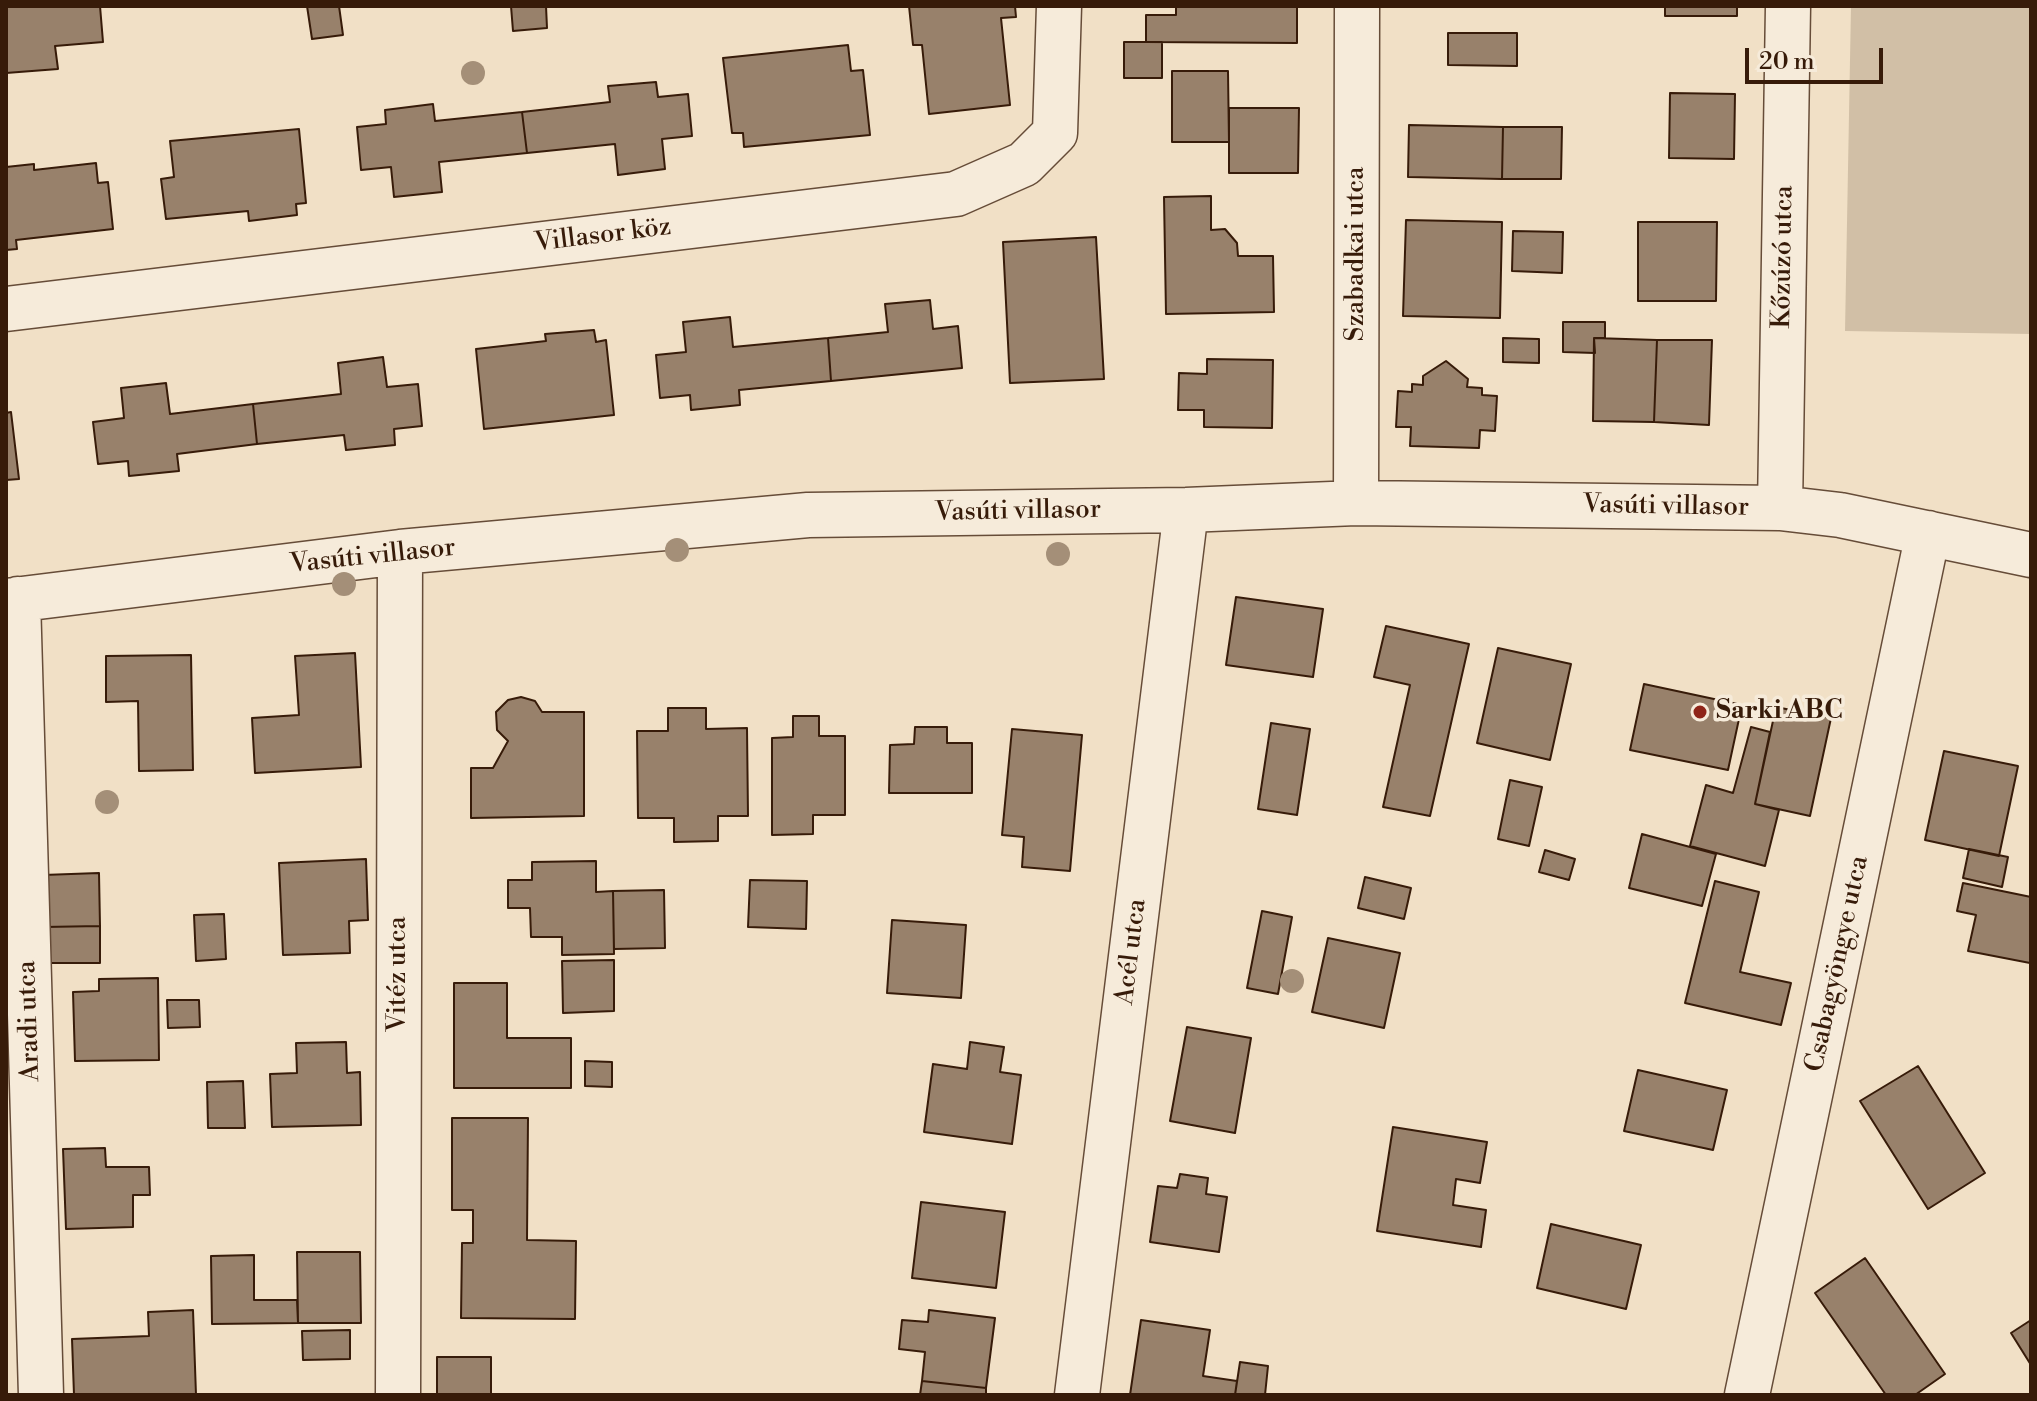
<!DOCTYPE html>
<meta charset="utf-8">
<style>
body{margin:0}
#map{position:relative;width:2037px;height:1401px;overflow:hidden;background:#f1e0c6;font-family:"Libre Bodoni",serif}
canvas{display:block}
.frame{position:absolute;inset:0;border:8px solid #371b09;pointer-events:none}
.scale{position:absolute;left:1745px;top:48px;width:138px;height:36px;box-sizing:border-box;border:4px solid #371b09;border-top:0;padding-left:10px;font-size:24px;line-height:28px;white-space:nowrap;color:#371b09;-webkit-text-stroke:6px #f6ebda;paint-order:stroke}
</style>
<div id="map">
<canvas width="2037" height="1401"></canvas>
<div class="frame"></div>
<div class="scale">20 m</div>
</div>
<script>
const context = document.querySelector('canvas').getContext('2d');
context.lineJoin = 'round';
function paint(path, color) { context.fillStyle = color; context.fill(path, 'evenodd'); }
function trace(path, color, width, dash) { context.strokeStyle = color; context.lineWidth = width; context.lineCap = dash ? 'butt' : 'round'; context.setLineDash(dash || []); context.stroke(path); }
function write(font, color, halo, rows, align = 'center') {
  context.font = font + ' "Libre Bodoni",serif'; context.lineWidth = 7; context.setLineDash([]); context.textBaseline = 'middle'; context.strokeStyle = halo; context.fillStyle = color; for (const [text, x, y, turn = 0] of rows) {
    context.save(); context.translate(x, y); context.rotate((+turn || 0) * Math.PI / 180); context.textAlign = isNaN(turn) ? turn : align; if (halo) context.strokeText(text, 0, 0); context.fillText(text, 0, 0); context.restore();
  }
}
paint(new Path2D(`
 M1851 6H2031V334L1845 331Z`), '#d1bfa6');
const building = new Path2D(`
 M6 6H100L103 42 55 46 58 69 6 73Z
 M307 6H339L343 35 312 39Z
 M511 6H546L547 28 513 31Z
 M909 6H1015L1016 17 1001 18 1010 105 929 114 922 45H913Z
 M1176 6H1297V43L1146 42V15H1176Z
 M1665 6H1737V16H1665Z
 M1448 33H1517V66L1448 65Z
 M1124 42H1162V78H1124Z
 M848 45 851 71 863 70 870 135 744 147 743 133H732L723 58Z
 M1172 71H1228L1229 142H1172Z
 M656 82 658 97 688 94 692 136 662 139 665 169 618 175 615 144 527 153 522 112 610 102 608 86Z
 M1670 93 1735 94 1734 159 1669 158Z
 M433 104 435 121 522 112 527 153 439 162 442 192 394 197 391 167 361 170 357 127 386 124 385 110Z
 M1229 108H1299L1298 173H1229Z
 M1409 125 1503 127 1502 179 1408 177Z
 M1503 127H1562L1561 179H1502Z
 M299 129 306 203 296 204 297 215 249 221 248 211 166 219 161 179 174 177 170 141Z
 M96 163 98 183 108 182 113 229 16 240 17 249 6 250V167L34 164V170Z
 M1211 196V230L1225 229 1237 243 1238 256H1273L1274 312 1166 314 1164 197Z
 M1406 220 1502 222 1500 318 1403 316Z
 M1638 222H1717L1716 301H1638Z
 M1513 231 1563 232 1562 273 1512 271Z
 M1096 237 1104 379 1010 383 1003 242Z
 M930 300 933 329 958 326 962 368 831 381 828 338 888 332 885 304Z
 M730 317 733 347 828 338 831 381 739 390 740 405 691 410 690 395 660 398 656 355 686 352 683 322Z
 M1563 322H1605V338H1594L1595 353 1563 352Z
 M594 330 596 342 606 340 614 415 484 429 476 349 546 341 545 334Z
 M1503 338 1539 339V363L1503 362Z
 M1594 338 1657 340 1654 422 1593 421Z
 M1657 340H1712L1709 425 1654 422Z
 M383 357 387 387 418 384 422 426 394 429 395 445 346 450 344 435 257 444 253 404 341 394 338 363Z
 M1207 359 1273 360 1272 428 1204 427V410H1178L1179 373 1207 374Z
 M1446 361 1468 379 1467 387 1482 388V395L1497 396 1495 431 1480 430 1479 448 1410 446 1411 427H1396L1398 391 1412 392V384L1423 385V376Z
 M166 383 170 414 253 404 257 444 177 454 179 471 129 476 128 461 98 464 93 422 124 418 121 388Z
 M11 412 19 479 6 480V413Z
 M1236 597 1323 609 1313 677 1226 665Z
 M1386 626 1469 644 1430 816 1383 807 1410 685 1374 677Z
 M1498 648 1571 664 1550 760 1477 743Z
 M355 653 361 767 255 773 252 718 299 715 295 656Z
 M191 655 193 770 139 771 138 701 106 702V656Z
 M1644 684 1742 705 1728 770 1630 750Z
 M521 697 535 701 542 712H584V816L471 818V768H493L508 741 497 730 496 712 508 700Z
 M1776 707 1831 718 1810 816 1755 804Z
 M668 708H706V729L747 728 748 816H718V841L674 842V818H638L637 731H668Z
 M793 716H819V736H845V815H813V834L772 835V738L793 737Z
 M1271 723 1310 729 1297 815 1258 809Z
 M915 727H947V743H972V793H889L890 745 914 744Z
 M1751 727 1770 732 1755 804 1779 810 1765 866 1690 846 1706 785 1733 793Z
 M1012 729 1082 735 1070 871 1022 867 1024 837 1002 835Z
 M1944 751 2018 766 1999 856 1925 840Z
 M1510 780 1542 787 1529 846 1498 839Z
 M1642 834 1716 854 1702 906 1629 888Z
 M1969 849 2008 857 2002 887 1963 878Z
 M1545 850 1575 859 1569 880 1539 872Z
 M366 859 368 920 349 921 350 953 283 955 279 863Z
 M596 861V892L613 891 614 954 562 955V937H531L530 908H508V880H532V862Z
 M99 873 100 926 44 927 43 875Z
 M1365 877 1411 888 1404 919 1358 908Z
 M750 880 807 881 806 929 748 927Z
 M1715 881 1759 892 1740 972 1791 983 1781 1025 1685 1003Z
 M1963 883 2031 897 2030 963 1968 951 1976 915 1957 911Z
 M664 890 665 948 614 949 613 891Z
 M1262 911 1292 917 1278 994 1247 988Z
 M224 914 226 959 196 961 194 915Z
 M892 920 966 925 961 998 887 993Z
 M100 926V963H44V927Z
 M1328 938 1400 953 1384 1028 1312 1012Z
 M614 960V1011L563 1013 562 961Z
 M158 978 159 1060 75 1061 73 992 99 991V979Z
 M454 983H507V1038H571V1088H454Z
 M167 1000H199L200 1027 168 1028Z
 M1187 1027 1251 1038 1235 1133 1170 1121Z
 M346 1042 347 1073 360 1072 361 1125 272 1127 270 1074 297 1073 296 1043Z
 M970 1042 1004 1047 1000 1072 1021 1075 1012 1144 924 1132 933 1064 967 1069Z
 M585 1061 612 1062V1087L585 1086Z
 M1918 1066 1985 1173 1928 1209 1860 1101Z
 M1638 1070 1727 1090 1713 1150 1624 1131Z
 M243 1081 245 1128H208L207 1082Z
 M452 1118H528L527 1240 576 1241 575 1319 461 1318 462 1243H473V1210H452Z
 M1393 1127 1487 1142 1480 1183 1456 1179 1453 1205 1486 1210 1481 1247 1377 1231Z
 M105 1148 106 1167H149L150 1195H133V1227L66 1229 63 1149Z
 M1180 1174 1208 1178 1206 1194 1227 1197 1219 1252 1150 1242 1158 1186 1177 1188Z
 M921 1202 1005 1212 996 1288 912 1278Z
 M1551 1224 1641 1245 1626 1309 1537 1288Z
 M297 1252H360L361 1323H298Z
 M254 1255V1300H297L298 1323 212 1324 211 1256Z
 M1865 1258 1945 1374 1915 1395H1886L1815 1293Z
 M193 1310 196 1395H74L72 1339 149 1336 148 1312Z
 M929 1310 995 1318 986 1388 922 1381 925 1352 899 1349 902 1320 928 1322Z
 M1141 1320 1210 1330 1203 1376 1237 1381 1235 1395H1130Z
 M2031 1320V1365L2011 1333Z
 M350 1330V1359L303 1360 302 1331Z
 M437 1357H491V1395H437Z
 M1240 1362 1268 1366 1265 1395H1235Z
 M922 1381 986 1388V1395H920Z`);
paint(building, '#98816b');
trace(building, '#371b09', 2);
const minor = new Path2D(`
 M6 309 956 194 1024 164 1055 133 1059 6
 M1356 503 1357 6
 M1780 508 1788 6
 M18 599 41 1395
 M6 601 400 552 808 515 1186 510 1356 503 1780 508 1840 515 2031 555
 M398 1395 400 552
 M1077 1395 1186 510
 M1747 1395 1928 533`);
trace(minor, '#664c38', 47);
trace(minor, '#f6ebda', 44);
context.fillStyle = '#a48f78';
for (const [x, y] of [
 [473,73],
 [677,550],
 [1058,554],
 [344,584],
 [107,802],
 [1292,981]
]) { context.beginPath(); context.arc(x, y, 12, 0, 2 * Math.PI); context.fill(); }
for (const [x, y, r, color] of [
 [1700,712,8,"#8f2418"]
]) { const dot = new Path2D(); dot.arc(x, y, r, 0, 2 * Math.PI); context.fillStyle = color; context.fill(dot); trace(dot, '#f6ebda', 3); }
write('26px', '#371b09', '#f6ebda', [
 ["Villasor köz",603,236,-7],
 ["Szabadkai utca",1357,254,-90],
 ["Kőzúzó utca",1784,257,-89],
 ["Vasúti villasor",1666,507,1],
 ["Vasúti villasor",1018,512,-1],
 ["Vasúti villasor",373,557,-6],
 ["Acél utca",1132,952,-83],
 ["Csabagyöngye utca",1838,964,-78],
 ["Vitéz utca",399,974,-90],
 ["Aradi utca",30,1021,-92]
]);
write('bold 26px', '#371b09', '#f6ebda', [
 ["Sarki ABC",1716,712]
], 'left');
</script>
